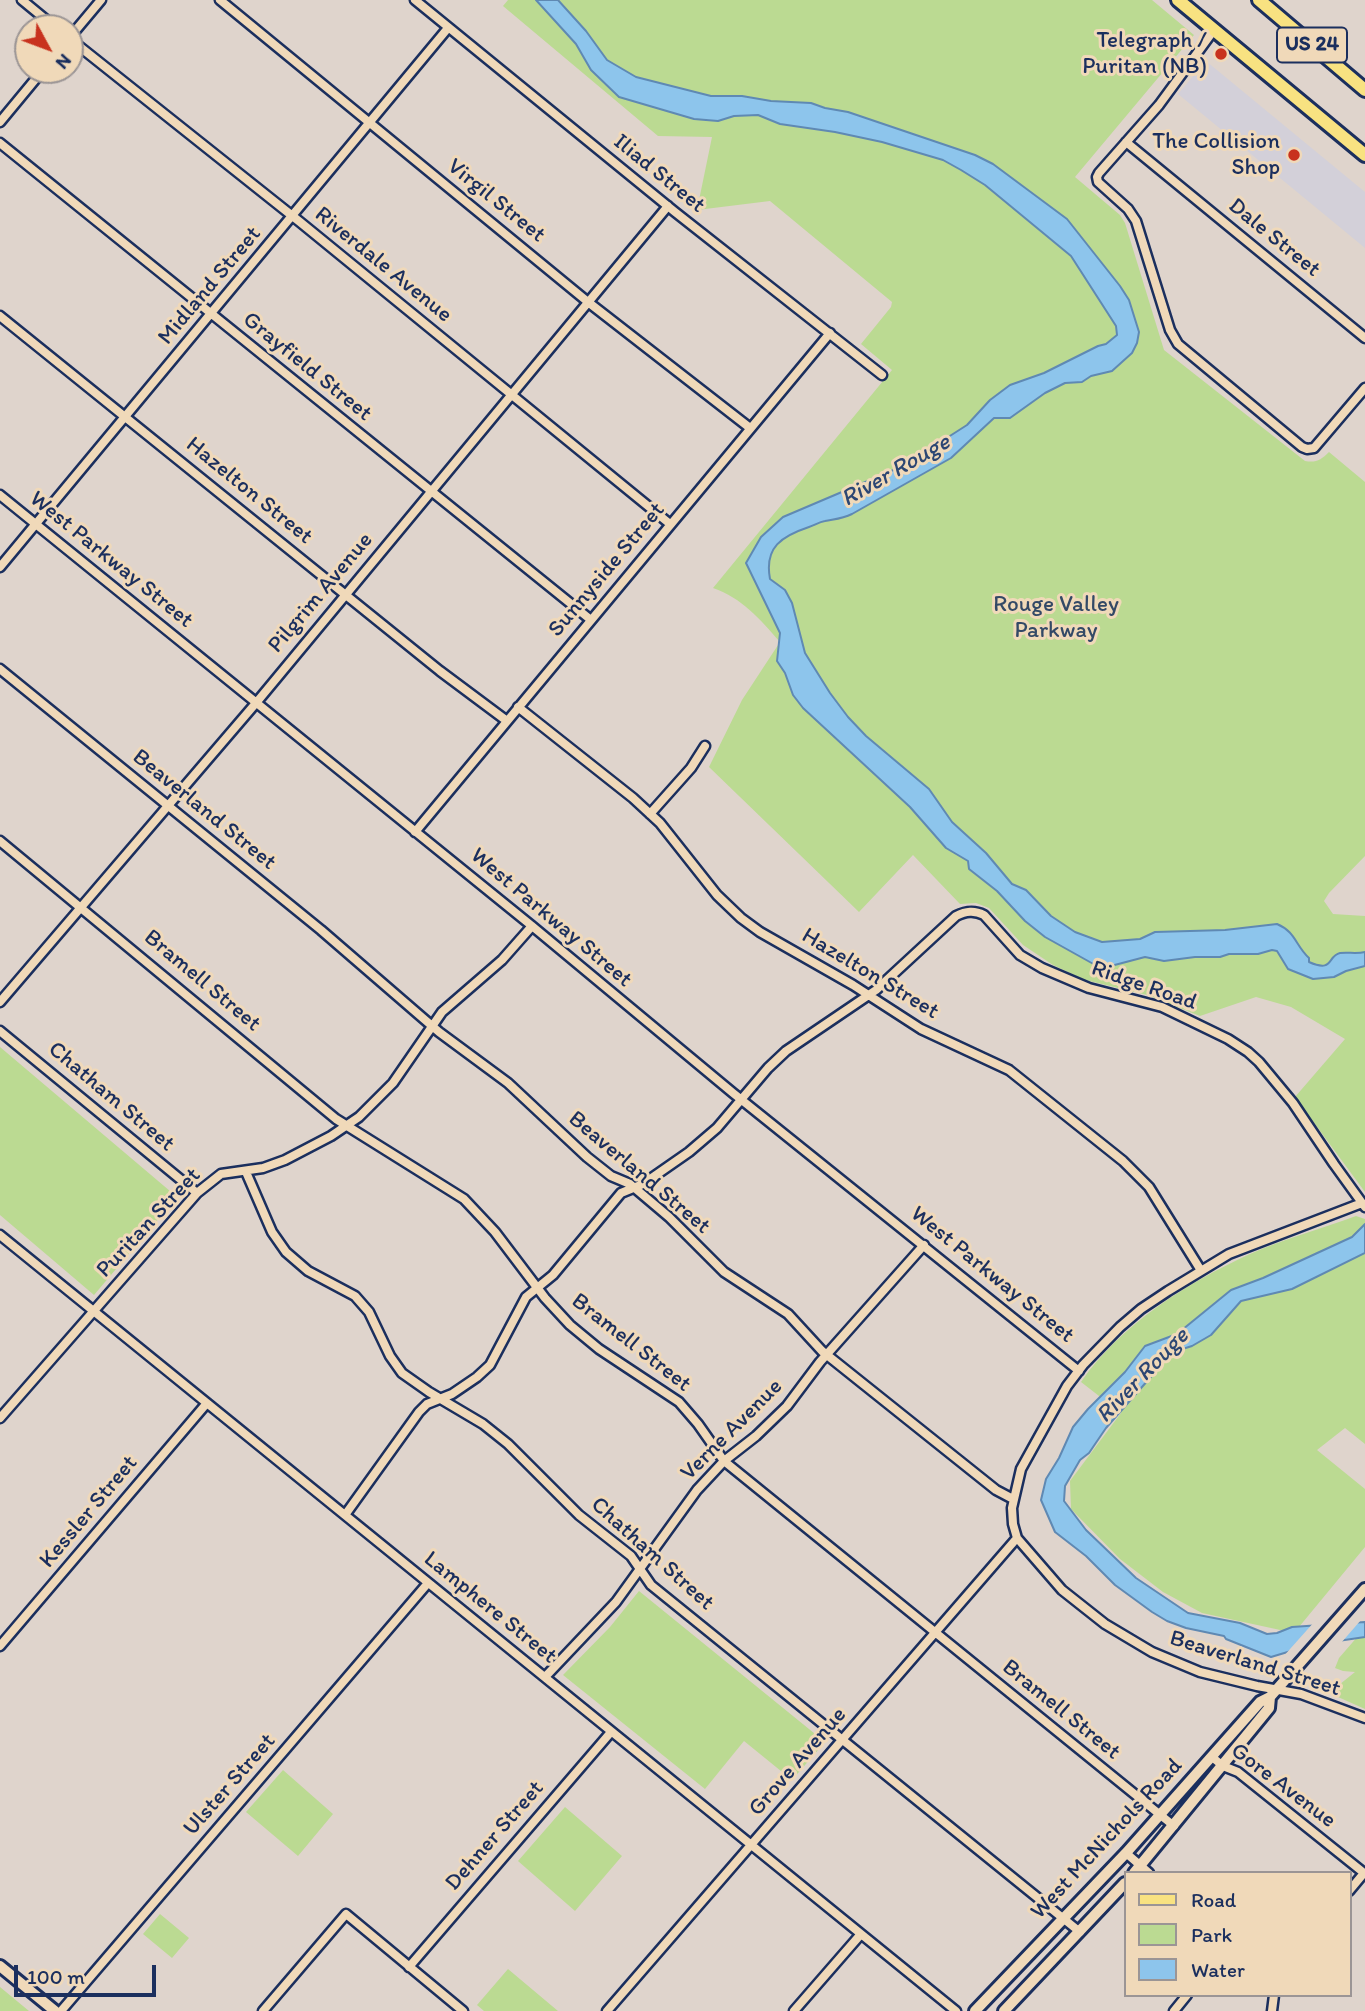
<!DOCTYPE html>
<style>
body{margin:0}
#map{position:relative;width:1365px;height:2011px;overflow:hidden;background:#dfd4cc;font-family:Itim,sans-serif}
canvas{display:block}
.legend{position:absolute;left:1124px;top:1871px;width:228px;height:126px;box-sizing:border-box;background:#f0d9b9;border:2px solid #9b9595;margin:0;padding:9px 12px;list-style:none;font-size:21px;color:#1b2f5e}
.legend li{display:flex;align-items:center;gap:14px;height:35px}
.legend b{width:35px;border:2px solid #9b9595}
.north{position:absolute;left:14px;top:14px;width:70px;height:70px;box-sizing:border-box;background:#f0d9b9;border:2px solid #9b9595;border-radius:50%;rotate:131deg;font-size:19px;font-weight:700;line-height:28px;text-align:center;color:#1b2f5e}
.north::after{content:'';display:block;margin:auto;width:24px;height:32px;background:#c8321e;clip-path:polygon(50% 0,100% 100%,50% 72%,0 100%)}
.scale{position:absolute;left:14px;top:1965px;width:142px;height:32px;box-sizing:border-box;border:4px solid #1b2f5e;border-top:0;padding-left:9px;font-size:21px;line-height:24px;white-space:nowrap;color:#1b2f5e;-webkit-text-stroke:5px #f0d9b9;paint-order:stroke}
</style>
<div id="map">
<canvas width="1365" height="2011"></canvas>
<ul class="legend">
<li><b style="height:9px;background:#f8e281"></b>Road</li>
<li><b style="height:19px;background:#bbda92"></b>Park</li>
<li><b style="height:19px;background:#8dc5ec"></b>Water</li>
</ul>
<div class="north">N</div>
<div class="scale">100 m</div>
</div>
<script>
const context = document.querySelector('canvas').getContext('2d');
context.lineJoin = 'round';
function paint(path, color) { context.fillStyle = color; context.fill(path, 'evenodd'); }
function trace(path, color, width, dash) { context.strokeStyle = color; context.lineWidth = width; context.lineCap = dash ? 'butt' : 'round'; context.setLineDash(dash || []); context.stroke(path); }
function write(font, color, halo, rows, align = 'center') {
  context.font = font + ' Itim,sans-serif'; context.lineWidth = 6; context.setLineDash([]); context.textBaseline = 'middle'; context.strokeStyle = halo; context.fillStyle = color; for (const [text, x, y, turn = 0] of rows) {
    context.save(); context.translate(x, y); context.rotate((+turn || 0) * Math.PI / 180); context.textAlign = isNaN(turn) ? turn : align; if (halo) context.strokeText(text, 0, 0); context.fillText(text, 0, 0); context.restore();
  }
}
paint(new Path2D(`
 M1206 61 1365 192V248L1178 94Z`), '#d3d0d9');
paint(new Path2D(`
 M508 0H1152L1194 35 1075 177 1120 215 1125 223 1164 350 1305 461C1316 463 1321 460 1329 452L1365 482V856L1329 893 1324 901 1333 914 1365 916V1192L1295 1097 1345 1039 1291 1007 1256 997 1200 1016 1147 995 1085 980 1053 965 1023 945 989 908 976 903 960 904 913 855 859 912 709 767 742 700 780 642C760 619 742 598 713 588L892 370 861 344 891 307 892 302 770 201 697 210 712 137 658 136 503 6Z
 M0 1047 177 1197 94 1295 0 1215Z
 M1356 1216 1365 1219V1444L1345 1428 1317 1450 1365 1489V1547L1294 1633 1202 1613 1163 1592 1120 1559 1071 1509 1070 1481 1121 1413 1081 1382C1121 1324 1187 1283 1250 1254 1284 1239 1321 1229 1356 1216Z
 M639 1591 825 1742 792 1780 744 1741 705 1789 563 1675 610 1627Z
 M1365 1628V1709L1329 1693 1355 1672 1343 1671 1335 1668 1339 1658Z
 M283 1770 333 1814 298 1856 246 1812Z
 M565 1807 622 1856 575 1911 518 1861Z
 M160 1914 189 1938 172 1958 143 1934Z
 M508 1969 558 2011H484L477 2005Z
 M0 1987 29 2011H0Z`), '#bbda92');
const water = new Path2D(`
 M536 0H558L586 31 607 60 636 77 711 96H742L771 101 811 103 825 108 848 112 975 155 993 164 1067 219 1120 286 1129 300 1139 332 1137 343 1132 353 1112 371 1091 376 1082 382 1065 383 1045 393 1010 418H994L951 458 852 514C842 519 835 519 825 521 819 522 815 525 809 527 782 536 764 547 770 579L785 590 792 603 805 653 830 693 848 717 866 736 929 789 952 822 986 853 1012 884 1026 890 1051 916 1075 932 1102 942 1140 939 1155 932 1225 930 1277 924C1296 932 1295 945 1309 958V962C1334 973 1327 956 1340 953 1348 952 1357 954 1365 952V966L1346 971 1334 977 1313 979 1288 969 1277 951 1272 950 1258 954H1229L1220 957H1195L1164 961 1145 957 1107 967 1097 966 1045 937 1025 921 997 891 969 869 968 861 946 848 910 807 803 708 793 695 785 673 777 661 780 633 746 563 761 537 783 517 903 466 967 425 990 400 1010 385 1044 373 1098 346 1106 344 1117 335 1116 326 1071 256 985 185 961 170 943 160 882 142 835 132 780 124 758 115 734 116 718 121 694 119 619 97 591 70 576 44Z
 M1365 1224V1253L1292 1289 1241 1301 1211 1335 1192 1346 1173 1352 1163 1360 1156 1371 1106 1428 1089 1453 1080 1460 1065 1486 1064 1501 1086 1530 1136 1578 1188 1613 1240 1623 1267 1634 1277 1633 1292 1627 1365 1622V1637L1311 1645 1271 1657 1226 1639 1224 1636 1186 1628 1167 1621 1152 1612 1115 1585 1086 1556 1055 1532 1041 1500 1046 1479 1059 1458 1073 1427 1088 1409 1125 1372 1145 1346 1177 1334 1231 1290 1263 1278 1352 1237Z`);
paint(water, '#8dc5ec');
trace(water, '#5f89b3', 2);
paint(new Path2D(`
 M1356 1619 1361 1620 1341 1643 1312 1648 1282 1658 1315 1621Z`), '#dfd4cc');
const minor = new Path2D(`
 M22 0 56 28
 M220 0 588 302 750 428
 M415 0 675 212 882 375
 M1214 30 1159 105 1099 173 1097 177 1098 182 1128 209 1136 221 1170 330 1178 344 1302 447 1307 449 1314 448 1365 388
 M70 37 101 0
 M70 39 300 222 670 524
 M0 122 43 70
 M1126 142 1365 338
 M0 143 591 620
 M0 316 440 671 507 721
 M0 495 532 926 733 1093 1079 1371
 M0 567 448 28
 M0 669 321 930 439 1032 508 1083 587 1157 611 1176 630 1184 669 1217 724 1272 788 1314 822 1351 996 1490 1013 1499
 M518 707 633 798 660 823 717 895 741 918 760 932 853 985 921 1029 1009 1070 1123 1161 1149 1187 1200 1269
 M650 814 691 768 705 746
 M415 832 830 333
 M0 841 336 1119 464 1199 495 1232 545 1298 570 1325 599 1349 679 1402 698 1424 724 1461 1174 1826
 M0 1002 256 703 668 206
 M0 1031 197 1193
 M246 1172 272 1232 286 1252 308 1271 355 1296 369 1312 390 1356 402 1373 429 1392 483 1424 508 1444 579 1515 631 1556 651 1585 1080 1932
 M1362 1203 1229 1254 1168 1291 1141 1309 1120 1327 1083 1365 1067 1386 1021 1469 1012 1508 1013 1524 1017 1538 1062 1590 1105 1624 1152 1652 1200 1672 1257 1686 1301 1694 1365 1718
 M0 1235 956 2011
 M0 1418 197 1193 221 1174 263 1168 285 1160 331 1136 359 1117 393 1083 442 1012 502 960 532 926
 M345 1515 419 1412 427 1404 452 1394 477 1377 490 1365 526 1297 553 1275 621 1193 643 1184 689 1152 717 1128 768 1068 786 1051 876 990 956 916C966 911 974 910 984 915L1020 955 1042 968 1089 988 1162 1007 1228 1039 1248 1052 1259 1062 1293 1103 1334 1164 1365 1207
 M0 1646 207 1403
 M545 1677 616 1602 697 1490 724 1461 756 1436 787 1406 820 1362 924 1245
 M1212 1757 1223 1766 1238 1772 1364 1873 1349 1891
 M1126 1853 1149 1873
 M409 1967 611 1732
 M61 2011 428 1583
 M263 2011 346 1914 463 2011
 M607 2011 1017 1538
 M794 2011 861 1934
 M1174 2011 1187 1995
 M1272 2011 1274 1995`);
const secondary = new Path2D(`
 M1134 1873 1269 1708 1270 1697
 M0 1966 55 2011
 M975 2011 1126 1853 1260 1702 1270 1697 1365 1589
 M1004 2011 1125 1883`);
const primary = new Path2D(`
 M1178 0 1365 155
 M1259 0 1365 90`);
trace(minor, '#1b2f5e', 13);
trace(secondary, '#1b2f5e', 16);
trace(primary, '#1b2f5e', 18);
trace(minor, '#f0d9b9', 8);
trace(secondary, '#f0d9b9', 10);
trace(primary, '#f8e281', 12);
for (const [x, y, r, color] of [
 [1221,54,7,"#c8321e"],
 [1294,155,7,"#c8321e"]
]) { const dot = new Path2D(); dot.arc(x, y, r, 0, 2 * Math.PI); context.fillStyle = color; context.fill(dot); trace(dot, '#f0d9b9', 2.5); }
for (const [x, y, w] of [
 [1312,45,70]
]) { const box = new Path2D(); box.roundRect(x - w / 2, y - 17.5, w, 35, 5); context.fillStyle = '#f0d9b9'; context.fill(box); trace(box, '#1b2f5e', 2); }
write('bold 21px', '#1b2f5e', null, [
 ["US 24",1312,45]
]);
write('23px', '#1b2f5e', '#f0d9b9', [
 ["Telegraph /",1207,41],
 ["Puritan (NB)",1207,67],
 ["The Collision",1280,142],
 ["Shop",1280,168]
], 'right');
write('23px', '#1b2f5e', '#f0d9b9', [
 ["Iliad Street",659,174,39],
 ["Virgil Street",496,201,39],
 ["Dale Street",1274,238,39],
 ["Riverdale Avenue",383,265,39],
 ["Midland Street",210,286,-50],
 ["Grayfield Street",307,367,39],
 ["Hazelton Street",249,491,39],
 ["West Parkway Street",111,560,39],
 ["Sunnyside Street",607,570,-50],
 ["Pilgrim Avenue",321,593,-50],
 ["Beaverland Street",204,810,39],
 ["West Parkway Street",551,918,40],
 ["Hazelton Street",870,974,31],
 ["Bramell Street",202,981,40],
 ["Ridge Road",1144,986,19],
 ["Chatham Street",111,1097,40],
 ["Beaverland Street",639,1173,40],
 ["Puritan Street",149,1223,-47],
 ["West Parkway Street",992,1275,39],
 ["Bramell Street",631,1343,38],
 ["Verne Avenue",732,1430,-45],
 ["Kessler Street",89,1512,-50],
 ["Chatham Street",652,1554,42],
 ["Lamphere Street",490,1608,39],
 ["Beaverland Street",1255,1664,17],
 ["Bramell Street",1061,1710,39],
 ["Grove Avenue",798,1762,-49],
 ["Ulster Street",230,1785,-49],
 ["Gore Avenue",1283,1786,37],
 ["Dehner Street",495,1836,-49],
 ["West McNichols Road",1107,1839,-47]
]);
write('23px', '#334966', '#f0d9b9', [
 ["Rouge Valley",1056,605],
 ["Parkway",1056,631]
]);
write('italic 24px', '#2c4673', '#f0d9b9', [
 ["River Rouge",896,471,-30],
 ["River Rouge",1143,1376,-46]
]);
</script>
